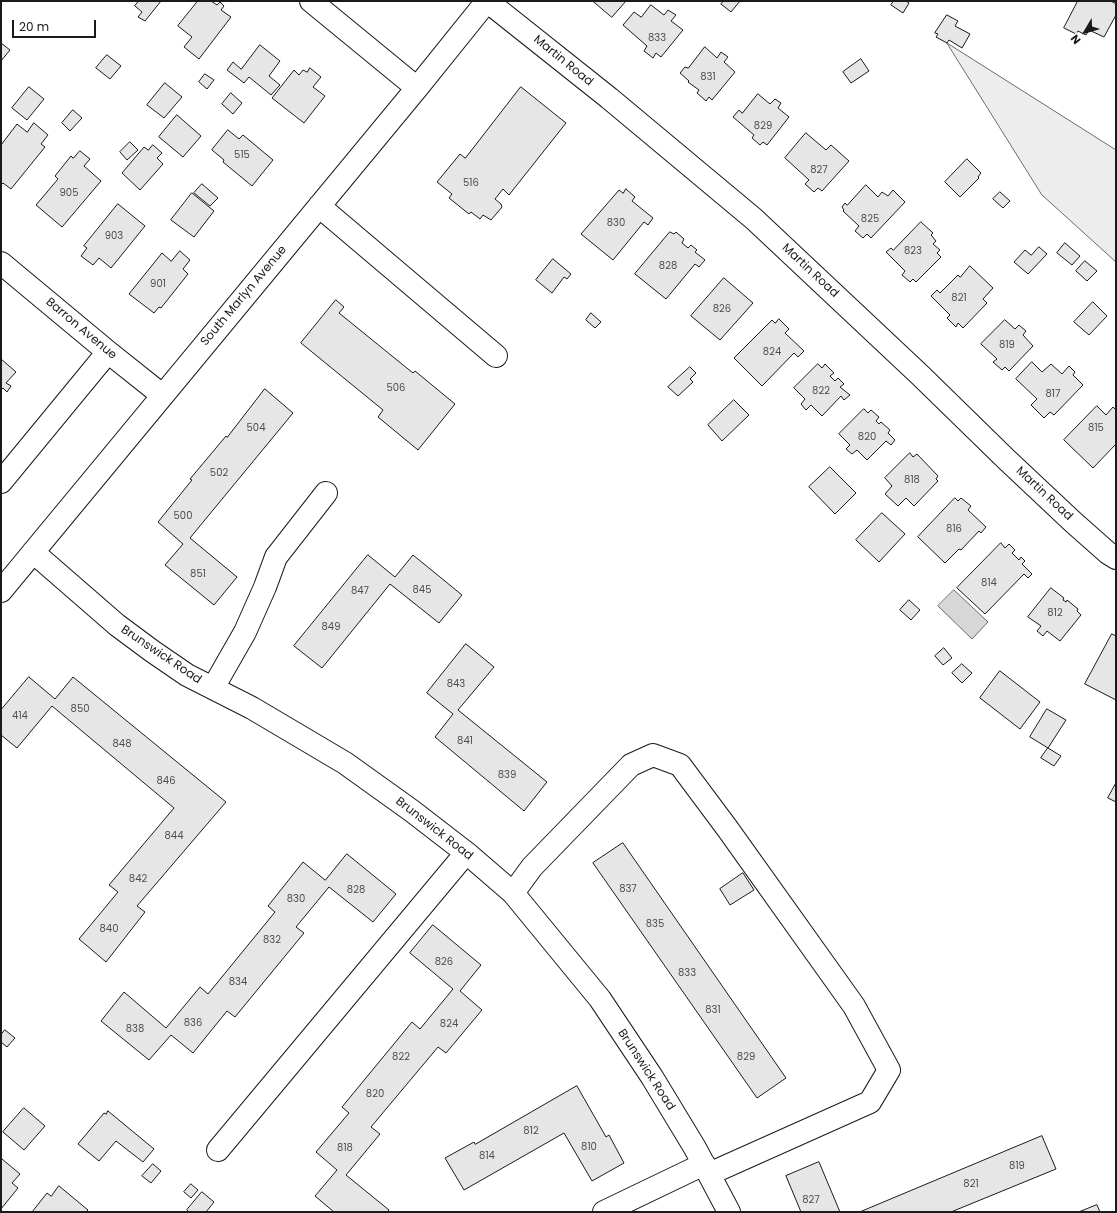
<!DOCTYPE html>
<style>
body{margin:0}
#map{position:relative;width:1117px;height:1213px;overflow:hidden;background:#fff;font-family:Poppins,sans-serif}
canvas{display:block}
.frame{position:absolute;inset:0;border:2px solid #1a1a1a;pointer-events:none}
.north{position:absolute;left:1065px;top:12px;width:40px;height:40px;-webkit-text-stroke:3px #fff;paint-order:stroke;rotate:232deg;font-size:11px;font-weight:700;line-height:16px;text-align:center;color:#1a1a1a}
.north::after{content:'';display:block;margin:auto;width:14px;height:18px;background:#1a1a1a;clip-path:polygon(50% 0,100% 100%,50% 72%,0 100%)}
.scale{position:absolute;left:12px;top:20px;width:84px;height:18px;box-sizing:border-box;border:2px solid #1a1a1a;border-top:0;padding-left:5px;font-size:12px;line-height:14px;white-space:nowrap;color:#1a1a1a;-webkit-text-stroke:3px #fff;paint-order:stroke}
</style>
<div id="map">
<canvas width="1117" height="1213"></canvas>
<div class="frame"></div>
<div class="north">N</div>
<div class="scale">20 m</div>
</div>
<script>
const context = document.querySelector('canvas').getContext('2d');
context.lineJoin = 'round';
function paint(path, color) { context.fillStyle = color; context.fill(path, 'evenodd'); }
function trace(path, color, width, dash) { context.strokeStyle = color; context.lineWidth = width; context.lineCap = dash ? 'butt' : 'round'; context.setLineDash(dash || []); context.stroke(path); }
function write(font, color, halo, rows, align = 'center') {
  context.font = font + ' Poppins,sans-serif'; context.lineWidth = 3; context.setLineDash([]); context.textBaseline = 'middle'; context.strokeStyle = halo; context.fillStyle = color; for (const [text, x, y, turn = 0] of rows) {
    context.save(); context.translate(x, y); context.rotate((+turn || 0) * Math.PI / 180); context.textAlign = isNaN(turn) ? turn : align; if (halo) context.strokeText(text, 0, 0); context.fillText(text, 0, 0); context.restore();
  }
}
const built = new Path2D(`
 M947 43 1116 150V262L1042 195Z`);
paint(built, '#ededed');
trace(built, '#6a6a6a', 1);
const water = new Path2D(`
 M954 590 988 622 972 639 938 606Z`);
paint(water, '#d7d7d7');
trace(water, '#6a6a6a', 1);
const building = new Path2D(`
 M139 1H161L145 21 138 17 142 12 135 6Z
 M198 1H211L217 5 220 2 224 6 221 10 231 17 199 59 184 47 192 37 178 26Z
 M593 1H626L612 17Z
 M724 1H740L731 12 721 4Z
 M894 1H906L909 3 903 13 891 5Z
 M1078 1H1111L1116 4V15L1104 37 1089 30 1086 35 1078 31 1076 34 1064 28Z
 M651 5 664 15 668 10 676 15 671 21 683 30 661 57 656 53 653 58 644 51 647 46 623 25 634 12 641 17Z
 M947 15 958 21 955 26 970 34 962 48 949 40 947 43 936 37 938 34 935 33Z
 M1 43 10 50 1 61Z
 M260 45 280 61 269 76 280 85 271 95 249 77 244 83 227 70 233 62 241 69Z
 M705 47 717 58 721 52 728 57 724 62 735 72 712 100 709 97 706 101 697 93 699 90 688 82 689 81 680 73 685 67 688 68Z
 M107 55 121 66 110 79 96 68Z
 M861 59 869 71 851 83 843 72Z
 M310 68 321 77 313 87 325 96 304 123 272 98 294 70 299 75 303 70 307 72Z
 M205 74 214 80 207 89 199 82Z
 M165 83 182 97 164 118 147 105Z
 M29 87 44 99 27 120 12 108Z
 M521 87 566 123 509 195 503 189 495 199 501 204 502 207 491 220 483 215 480 219 471 212 469 214 449 198 452 194 437 182 460 154 465 158Z
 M231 93 242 103 233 114 222 104Z
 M758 94 770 104 775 99 781 103 778 108 789 117 767 145 763 142 760 145 752 138 754 135 733 117 739 110 742 113Z
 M73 110 82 118 70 131 62 123Z
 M177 115 201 136 183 157 159 137Z
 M34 123 48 135 41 144 45 147 11 189 3 183 1 185V145L17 124 27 132Z
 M228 130 239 139 243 135 273 160 252 186 223 162 224 160 212 150Z
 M806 133 826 150 831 145 849 161 822 191 818 188 814 192 805 184 809 180 785 158Z
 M130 142 138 150 127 160 120 152Z
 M153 145 162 153 157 158 163 164 140 190 122 173 144 147 148 150Z
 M80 151 90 159 84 166 101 181 62 227 36 205 58 179 55 176 71 156 73 158Z
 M967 159 981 173 978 177 979 178 960 197 945 182Z
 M202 184 218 198 210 206 194 193Z
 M866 185 878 197 882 192 888 196 893 190 905 202 871 238 867 234 863 238 855 231 859 226 843 211 844 210 842 207 845 203 847 205Z
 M626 189 635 197 632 201 653 218 648 225 644 222 613 260 581 234 619 190 623 193Z
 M1000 192 1010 201 1003 208 993 199Z
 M192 193 214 211 194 237 171 220Z
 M118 204 145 226 111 268 99 258 93 265 81 256 87 248 84 246Z
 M921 222 933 233 931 235 936 241 933 244 940 250 937 253 941 257 916 282 913 279 910 282 902 275 905 271 886 252 891 248 893 250Z
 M670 232 674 234 676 232 684 239 682 243 688 248 691 245 697 250 695 252 705 260 699 267 695 264 666 299 635 274Z
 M1065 243 1080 256 1072 265 1057 253Z
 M1039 247 1047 254 1028 274 1014 262 1025 250 1031 255Z
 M180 251 190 260 183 269 188 274 161 308 159 307 154 313 129 294 162 253 171 261Z
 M553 259 571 274 567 279 564 277 552 293 536 280Z
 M1085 261 1097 271 1087 281 1076 271Z
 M970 266 993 288 983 299 987 303 963 328 958 323 956 327 947 318 950 315 931 296 937 290 940 293 958 275 960 277Z
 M724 278 753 303 720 340 691 316Z
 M336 300 344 307 339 313 413 373 415 371 455 404 418 450 378 417 383 410 301 343Z
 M1093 302 1107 316 1089 335 1074 322Z
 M591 313 601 322 595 328 586 320Z
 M779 319 789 329 785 333 804 351 798 357 794 353 762 386 734 358 772 320 775 323Z
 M1005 320 1015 329 1019 325 1026 331 1023 335 1033 346 1009 371 1005 367 1002 370 993 362 997 359 981 344Z
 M1 359 16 372 6 383 11 386 7 392 3 388 1 390Z
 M1032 362 1042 372 1051 364 1062 374 1069 366 1075 372 1073 375 1083 385 1054 415 1050 412 1044 418 1031 405 1037 399 1016 379Z
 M818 364 822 368 825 364 834 373 830 376 835 381 838 378 844 384 840 387 850 395 844 400 841 396 822 416 811 405 806 410 801 404 805 399 794 388Z
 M690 367 696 373 690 379 693 382 678 396 668 387Z
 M265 389 293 413 190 538 237 577 214 605 165 565 183 544 158 522 192 480 190 479 226 436 227 437Z
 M734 400 749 415 722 441 708 425Z
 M1097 406 1106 415 1113 407 1116 410V444L1093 468 1064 440Z
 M864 409 868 413 871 410 879 417 876 421 879 424 881 422 890 430 888 433 895 440 891 445 886 441 867 460 857 450 852 454 846 449 850 445 839 434Z
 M910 453 913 457 917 454 938 476 936 479 938 481 914 506 906 498 898 506 885 494 892 486 885 478Z
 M830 467 856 493 835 514 809 487Z
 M955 498 958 501 961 498 971 506 968 510 986 527 981 533 979 531 961 550 959 549 945 563 918 537Z
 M882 513 905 534 879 562 856 540Z
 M1001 543 1005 548 1009 544 1015 550 1012 553 1019 560 1021 557 1025 561 1022 564 1032 574 1028 578 1024 574 985 614 957 588Z
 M368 555 395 577 413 555 462 595 439 623 390 584 322 668 294 646Z
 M1051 588 1064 598 1063 600 1066 602 1067 600 1078 609 1077 611 1081 615 1060 641 1047 631 1043 636 1037 631 1041 626 1028 617Z
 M909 600 920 610 911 620 900 610Z
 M1112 634 1116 636V700L1085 684Z
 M466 644 494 667 458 710 547 782 524 811 435 737 453 714 427 693Z
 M944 648 952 658 943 665 935 656Z
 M962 664 972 673 962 683 952 673Z
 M1000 671 1040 702 1020 729 980 698Z
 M29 677 55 699 73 677 226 802 137 906 145 912 106 962 79 939 118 892 109 885 174 808 52 706 17 748 1 735V710Z
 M1047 709 1066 720 1048 748 1030 737Z
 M1048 748 1061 756 1054 766 1041 758Z
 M1116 783V802L1108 798Z
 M623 843 786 1078 757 1098 593 863Z
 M347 854 396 894 373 922 329 887 296 927 304 933 235 1017 227 1011 193 1053 171 1035 149 1060 101 1021 124 992 166 1028 200 987 208 994 275 912 268 906 303 862 325 880Z
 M743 873 754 890 730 905 720 889Z
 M433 925 481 965 460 991 482 1010 446 1053 438 1047 371 1127 380 1134 346 1175 389 1210 387 1212H334L315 1196 337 1170 316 1152 349 1113 342 1107 412 1022 420 1029 453 989 410 953Z
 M5 1030 15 1038 7 1047 1 1042V1035Z
 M577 1086 606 1137 609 1135 624 1163 592 1181 564 1133 464 1190 445 1158 474 1142 475 1144Z
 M24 1108 45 1126 24 1150 3 1132Z
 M108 1111 154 1149 143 1162 116 1141 99 1161 78 1144 104 1113 106 1114Z
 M1042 1136 1056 1169 951 1212H860Z
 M2 1159 20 1174 12 1183 18 1188 1 1209V1161Z
 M819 1162 840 1212H801L786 1176Z
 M153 1164 161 1171 151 1183 142 1176Z
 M191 1184 198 1190 191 1198 184 1192Z
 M59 1186 88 1210 86 1212H32L47 1193 51 1196Z
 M202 1192 214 1202 206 1212H189L187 1210Z
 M1097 1205 1100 1212H1079Z`);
paint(building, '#e6e6e6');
trace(building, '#1a1a1a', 1);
const minor = new Path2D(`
 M311 1 417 88
 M319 206 496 356
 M1 263 108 352 162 395
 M1 482 108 352
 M33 552 117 625 152 651 187 675 252 708 345 763 412 811 469 855 513 893 600 999 652 1077 695 1148 729 1212
 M1 591 417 88 487 1 609 98 754 219 920 375 1006 459 1073 522 1108 553 1116 558
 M213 688 245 632 265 587 276 557 326 493
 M513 893 532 867 631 765 653 755 680 765 727 828 854 1006 889 1070 870 1102 709 1174
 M218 1150 466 853
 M604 1212 704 1164`);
trace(minor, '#1a1a1a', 24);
trace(minor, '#fff', 22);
write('10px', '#4d4d4d', null, [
 ["833",657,38],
 ["831",708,77],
 ["829",763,126],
 ["515",242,155],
 ["827",819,170],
 ["516",471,183],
 ["905",69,193],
 ["825",870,219],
 ["830",616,223],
 ["903",114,236],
 ["823",913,251],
 ["828",668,266],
 ["901",158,284],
 ["821",959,298],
 ["826",722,309],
 ["819",1007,345],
 ["824",772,352],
 ["506",396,388],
 ["822",821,391],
 ["817",1053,394],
 ["504",256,428],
 ["815",1096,428],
 ["820",867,437],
 ["502",219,473],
 ["818",912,480],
 ["500",183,516],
 ["816",954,529],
 ["851",198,574],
 ["814",989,583],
 ["845",422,590],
 ["847",360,591],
 ["812",1055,613],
 ["849",331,627],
 ["843",456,684],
 ["850",80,709],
 ["414",20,716],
 ["841",465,741],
 ["848",122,744],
 ["839",507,775],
 ["846",166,781],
 ["844",174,836],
 ["842",138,879],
 ["837",628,889],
 ["828",356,890],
 ["830",296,899],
 ["835",655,924],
 ["840",109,929],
 ["832",272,940],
 ["826",444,962],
 ["833",687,973],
 ["834",238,982],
 ["831",713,1010],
 ["836",193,1023],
 ["824",449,1024],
 ["838",135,1029],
 ["822",401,1057],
 ["829",746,1057],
 ["820",375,1094],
 ["812",531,1131],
 ["810",589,1147],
 ["818",345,1148],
 ["814",487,1156],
 ["819",1017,1166],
 ["821",971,1184],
 ["827",811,1200]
]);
write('12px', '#1a1a1a', '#fff', [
 ["Martin Road",563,61,39],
 ["Martin Road",810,271,43],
 ["South Marlyn Avenue",244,296,-50],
 ["Barron Avenue",81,329,40],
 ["Martin Road",1044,494,43],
 ["Brunswick Road",161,655,34],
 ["Brunswick Road",434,829,38],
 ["Brunswick Road",646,1070,57]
]);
</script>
